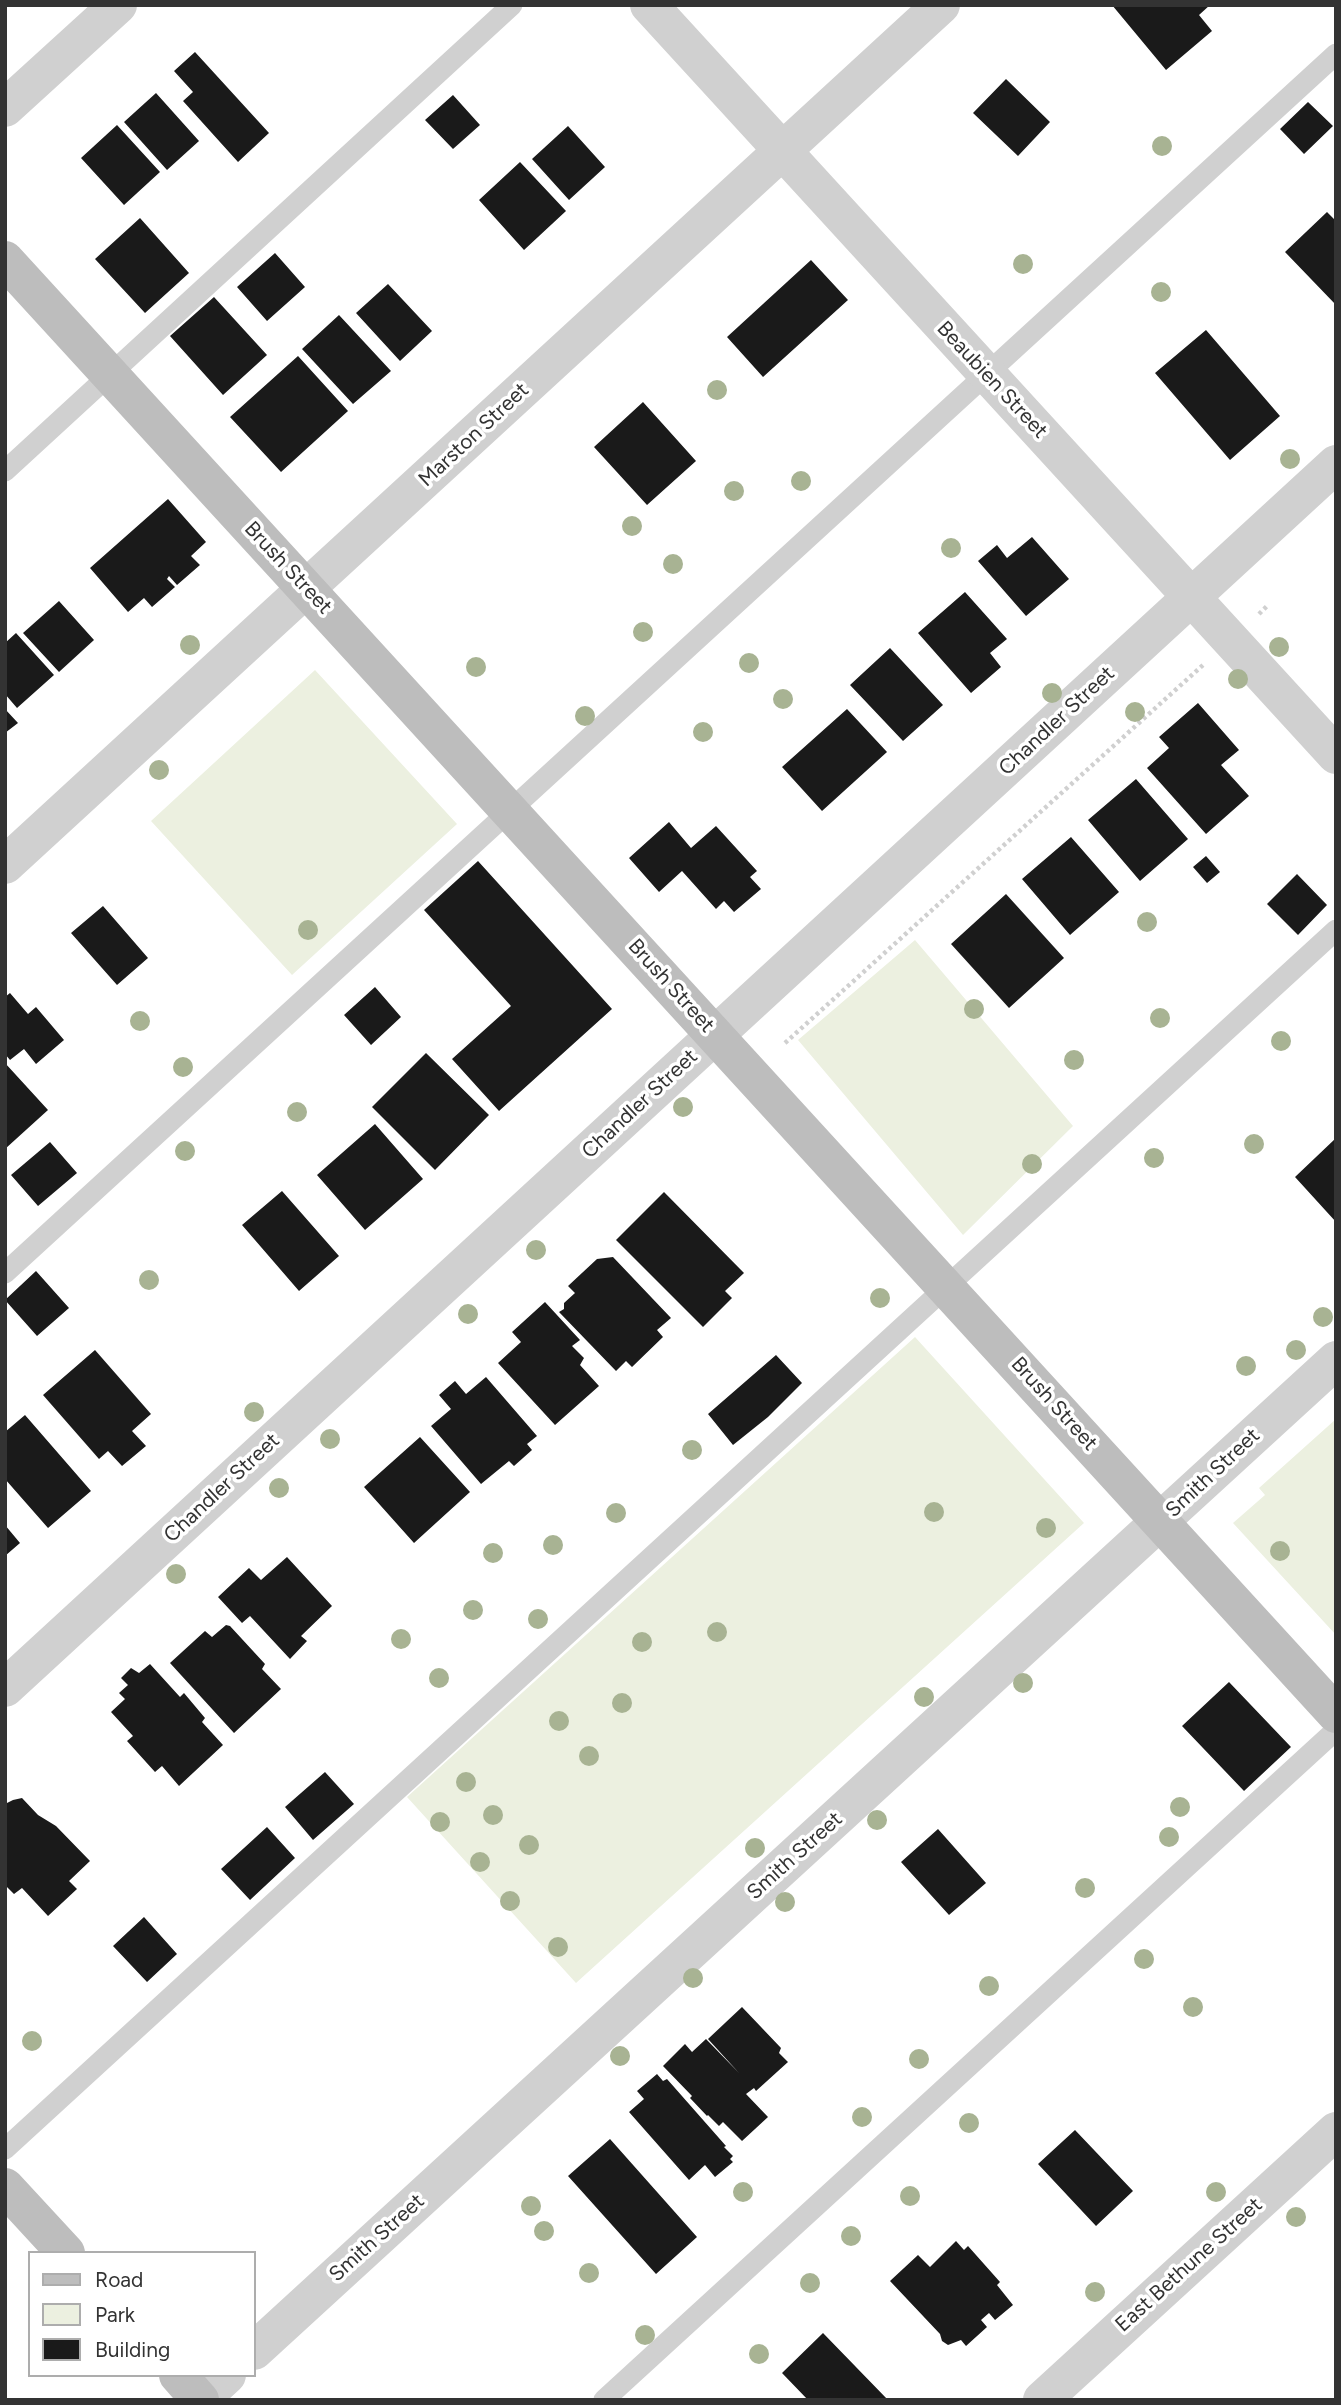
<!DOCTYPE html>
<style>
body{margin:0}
#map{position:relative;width:1341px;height:2405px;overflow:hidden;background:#fff;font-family:Figtree,sans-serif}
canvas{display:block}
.frame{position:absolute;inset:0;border:7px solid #333;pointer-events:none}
.legend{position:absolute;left:28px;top:2251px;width:228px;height:126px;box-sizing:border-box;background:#fff;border:2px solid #adadad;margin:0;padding:9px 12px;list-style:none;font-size:21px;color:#333}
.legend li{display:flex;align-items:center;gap:14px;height:35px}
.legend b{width:35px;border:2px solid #adadad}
</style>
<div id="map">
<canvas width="1341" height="2405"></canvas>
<div class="frame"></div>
<ul class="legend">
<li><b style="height:9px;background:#bdbdbd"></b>Road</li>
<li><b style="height:19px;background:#ecf0e0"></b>Park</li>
<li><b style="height:19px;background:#1a1a1a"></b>Building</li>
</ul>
</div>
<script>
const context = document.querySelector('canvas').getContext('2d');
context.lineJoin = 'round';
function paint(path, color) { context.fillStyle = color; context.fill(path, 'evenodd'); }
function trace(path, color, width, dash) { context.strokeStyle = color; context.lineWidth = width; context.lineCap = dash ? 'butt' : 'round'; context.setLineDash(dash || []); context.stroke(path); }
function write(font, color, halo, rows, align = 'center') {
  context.font = font + ' Figtree,sans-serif'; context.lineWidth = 7; context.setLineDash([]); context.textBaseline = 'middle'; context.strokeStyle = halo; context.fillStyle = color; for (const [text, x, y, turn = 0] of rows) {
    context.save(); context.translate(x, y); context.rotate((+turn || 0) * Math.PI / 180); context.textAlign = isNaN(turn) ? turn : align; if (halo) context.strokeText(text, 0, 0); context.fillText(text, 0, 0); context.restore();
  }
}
paint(new Path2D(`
 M315 670 457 824 292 975 151 821Z
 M915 940 1073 1126 963 1235 798 1040Z
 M915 1337 1084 1523 576 1983 407 1797Z
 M1336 1419V1635L1233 1523 1265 1495 1259 1488Z`), '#ecf0e0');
paint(new Path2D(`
 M1112 5H1210L1199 15 1212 31 1166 70Z
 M195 52 269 133 238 162 183 101 193 92 174 71Z
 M1006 79 1050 122 1018 156 973 113Z
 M156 93 199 141 167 170 124 122Z
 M453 95 480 125 453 149 425 120Z
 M1308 102 1333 126 1304 154 1280 129Z
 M117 125 160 172 124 205 81 158Z
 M568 126 605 167 569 200 532 159Z
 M520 162 566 211 524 250 479 200Z
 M1327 212 1336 221V305L1285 252Z
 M140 218 189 273 145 313 95 259Z
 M275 253 305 287 267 321 237 287Z
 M811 260 848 300 763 377 727 337Z
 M388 284 432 331 400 361 356 313Z
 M214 297 267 355 223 395 170 336Z
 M339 315 391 371 353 404 302 349Z
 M1206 330 1280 416 1230 460 1155 373Z
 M298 356 348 411 281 472 230 417Z
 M643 402 696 461 647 505 594 447Z
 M168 499 206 542 191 556 200 565 177 585 169 576 167 579 175 587 152 607 144 598 128 612 90 568Z
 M1032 537 1069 579 1026 616 978 561 997 545 1007 558Z
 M965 592 1007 639 990 653 1001 667 971 693 918 633Z
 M59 601 94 640 59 672 23 633Z
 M16 633 54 675 17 708 5 694V643Z
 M890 648 943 705 903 741 850 685Z
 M1198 703 1239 750 1221 765 1249 796 1206 834 1147 768 1169 748 1159 737Z
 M5 709 18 723 5 733Z
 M847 709 887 752 822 811 782 767Z
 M1136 779 1188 839 1140 881 1088 820Z
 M669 822 691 848 716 826 757 871 750 877 761 889 734 912 724 901 716 909 682 871 659 892 629 858Z
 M1071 837 1119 892 1070 935 1022 879Z
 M1206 856 1220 872 1207 883 1193 867Z
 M478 861 612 1009 499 1111 452 1059 511 1006 424 910Z
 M1297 874 1327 905 1298 935 1267 904Z
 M1006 894 1064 958 1009 1008 951 944Z
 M103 906 148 958 117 985 71 933Z
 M375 987 401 1017 371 1045 344 1015Z
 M10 993 28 1014 36 1007 64 1040 36 1064 24 1049 10 1060 5 1054V997Z
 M426 1053 489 1115 435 1170 372 1107Z
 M5 1063 48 1110 5 1149Z
 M375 1124 423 1179 365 1230 317 1175Z
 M1336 1138V1222L1295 1177Z
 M50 1142 77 1173 38 1206 11 1175Z
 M282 1191 339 1256 299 1291 242 1225Z
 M664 1192 744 1273 725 1291 732 1298 703 1327 616 1240Z
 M613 1257 671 1318 657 1330 663 1337 632 1367 626 1361 616 1371 559 1312 564 1309V1303L575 1293 568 1286 597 1259Z
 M36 1271 69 1308 37 1336 5 1300Z
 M545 1302 580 1340 572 1346 584 1358 580 1365 599 1386 555 1425 498 1363 521 1342 512 1332Z
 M95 1350 151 1414 132 1431 146 1446 122 1466 108 1451 99 1459 43 1395Z
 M776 1355 802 1383 768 1417 733 1445 708 1414Z
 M486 1377 537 1436 527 1444 532 1450 514 1466 509 1461 481 1484 431 1426 451 1409 439 1395 455 1381 466 1394Z
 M25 1415 91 1491 48 1528 5 1479V1432Z
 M420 1437 470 1492 414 1543 364 1487Z
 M5 1525 20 1543 5 1556Z
 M287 1557 332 1606 301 1636 307 1641 290 1659 250 1616 242 1623 218 1597 249 1568 261 1580Z
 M226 1625 230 1626 265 1664 262 1669 281 1689 234 1733 170 1663 205 1631 212 1637Z
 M150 1664 180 1697 184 1693 205 1718 202 1722 223 1745 179 1786 162 1766 155 1772 127 1741 133 1736 111 1712 125 1699 119 1693 128 1685 121 1678 131 1668 139 1673Z
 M1229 1682 1291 1747 1244 1791 1182 1726Z
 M325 1772 354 1804 313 1840 285 1807Z
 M22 1798 38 1815 56 1826 90 1861 69 1881 77 1889 48 1916 22 1888 14 1894 5 1885V1804L13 1800Z
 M267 1827 295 1858 250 1900 221 1869Z
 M938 1829 986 1883 949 1915 901 1862Z
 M144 1917 177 1954 147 1982 113 1946Z
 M742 2007 781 2048 779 2053 788 2062 756 2091 754 2088 746 2094 768 2117 742 2141 723 2122 719 2126 708 2115 707 2116 690 2098 692 2096 663 2066 685 2044 692 2052 706 2039 739 2073 708 2039Z
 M657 2074 663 2081 667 2079 726 2146 724 2147 733 2156 730 2159 733 2162 715 2177 705 2165 689 2180 629 2112 644 2099 637 2091Z
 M1075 2130 1133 2191 1096 2226 1038 2164Z
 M610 2139 697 2237 656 2274 568 2176Z
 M956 2241 964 2250 968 2246 1000 2282 997 2285 1013 2305 995 2320 989 2313 981 2320 987 2327 966 2346 961 2340 948 2345 942 2341 940 2334 890 2281 918 2255 930 2267Z
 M823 2333 888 2400H808L782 2373Z`), '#1a1a1a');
trace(new Path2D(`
 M1259 614 1268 605
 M785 1043 1203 665`), '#d0d0d0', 4.5, [3.5, 3.5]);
trace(new Path2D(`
 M5 471 512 5
 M5 1273 1336 54
 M5 2149 1336 930
 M604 2400 1336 1730`), '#d0d0d0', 21);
trace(new Path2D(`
 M649 5 1336 755
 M5 108 118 5
 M5 865 941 5
 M5 1688 1336 464
 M254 2351 1336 1360
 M200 2400 227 2375
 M1042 2400 1336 2131`), '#d0d0d0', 38);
trace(new Path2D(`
 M5 260 1336 1714
 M5 2187 66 2253
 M178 2375 200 2400`), '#bdbdbd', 38);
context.fillStyle = '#a8b393';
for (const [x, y] of [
 [1162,146],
 [1023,264],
 [1161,292],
 [717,390],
 [1290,459],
 [801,481],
 [734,491],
 [632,526],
 [951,548],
 [673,564],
 [643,632],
 [190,645],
 [1279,647],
 [749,663],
 [476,667],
 [1238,679],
 [1052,693],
 [783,699],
 [1135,712],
 [585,716],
 [703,732],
 [159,770],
 [1147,922],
 [308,930],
 [974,1009],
 [1160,1018],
 [140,1021],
 [1281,1041],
 [1074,1060],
 [183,1067],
 [683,1107],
 [297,1112],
 [1254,1144],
 [185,1151],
 [1154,1158],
 [1032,1164],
 [536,1250],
 [149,1280],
 [880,1298],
 [468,1314],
 [1323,1317],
 [1296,1350],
 [1246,1366],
 [254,1412],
 [330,1439],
 [692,1450],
 [279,1488],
 [934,1512],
 [616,1513],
 [1046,1528],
 [553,1545],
 [1280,1551],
 [493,1553],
 [176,1574],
 [473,1610],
 [538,1619],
 [717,1632],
 [401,1639],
 [642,1642],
 [439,1678],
 [1023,1683],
 [924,1697],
 [622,1703],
 [559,1721],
 [589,1756],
 [466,1782],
 [1180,1807],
 [493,1815],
 [877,1820],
 [440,1822],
 [1169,1837],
 [529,1845],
 [755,1848],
 [480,1862],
 [1085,1888],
 [510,1901],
 [785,1902],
 [558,1947],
 [1144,1959],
 [693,1978],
 [989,1986],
 [1193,2007],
 [32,2041],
 [620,2056],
 [919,2059],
 [862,2117],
 [969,2123],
 [743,2192],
 [1216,2192],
 [910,2196],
 [531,2206],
 [1296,2217],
 [544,2231],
 [851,2236],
 [589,2273],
 [810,2283],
 [1095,2292],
 [645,2335],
 [759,2354]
]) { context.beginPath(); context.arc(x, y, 10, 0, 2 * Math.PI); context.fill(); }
write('21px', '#333', '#fff', [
 ["Beaubien Street",992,380,47],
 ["Marston Street",474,435,-43],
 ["Brush Street",288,568,47],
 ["Chandler Street",1057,721,-43],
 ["Brush Street",671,986,48],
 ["Chandler Street",640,1104,-43],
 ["Brush Street",1054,1404,48],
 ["Smith Street",1213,1473,-43],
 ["Chandler Street",222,1488,-43],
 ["Smith Street",795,1856,-42],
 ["Smith Street",377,2238,-42],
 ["East Bethune Street",1189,2265,-42]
]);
</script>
